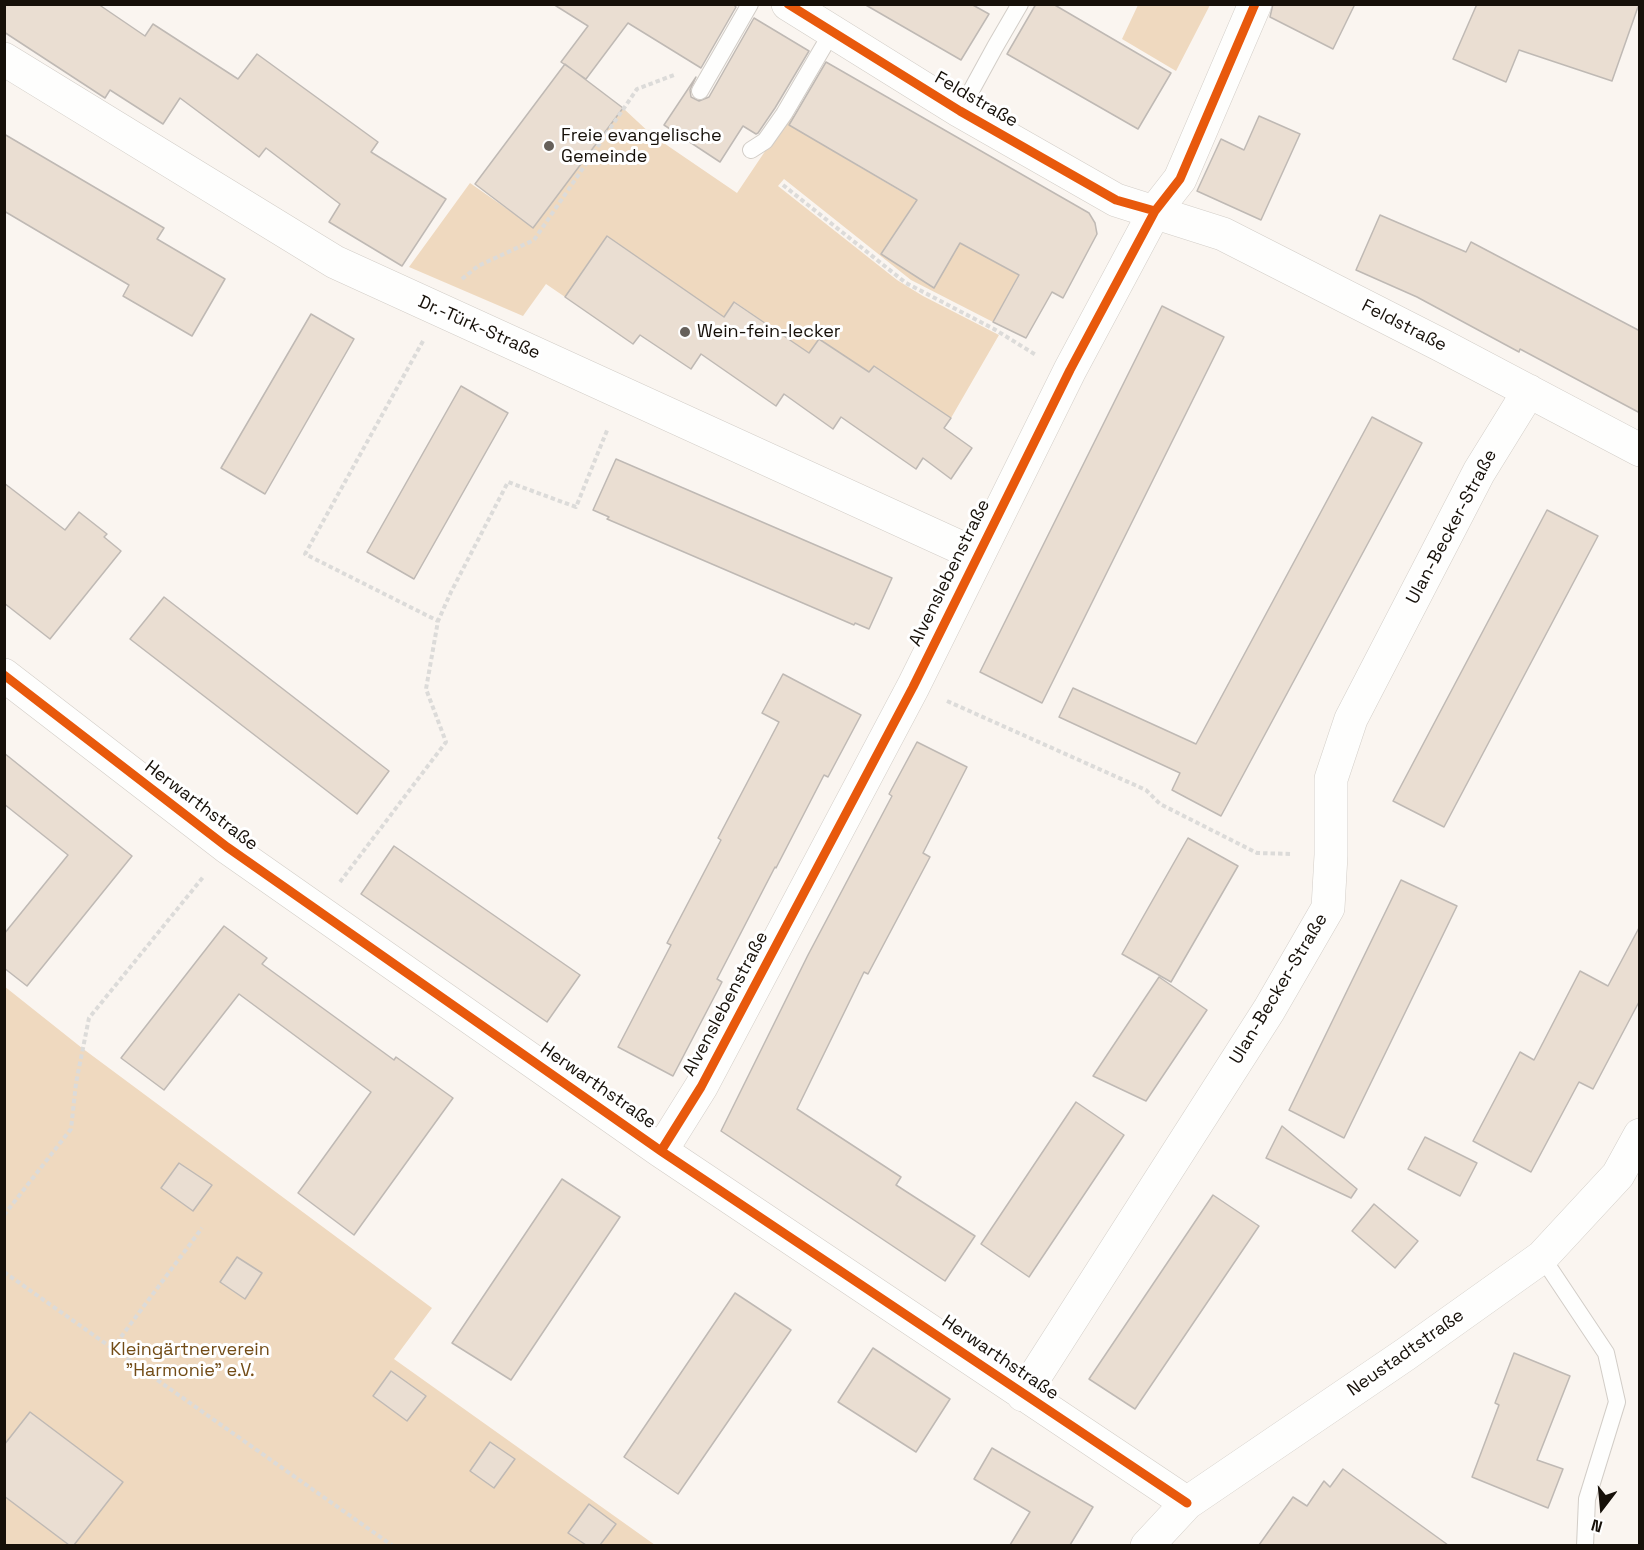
<!DOCTYPE html>
<meta charset="utf-8">
<style>
body{margin:0}
#map{position:relative;width:1644px;height:1550px;overflow:hidden;background:#faf5f0;font-family:"Space Grotesk",sans-serif}
canvas{display:block}
.frame{position:absolute;inset:0;border:6px solid #161009;pointer-events:none}
.north{position:absolute;left:1572px;top:1478px;width:60px;height:60px;-webkit-text-stroke:4px #fff;paint-order:stroke;rotate:196deg;font-size:16px;font-weight:700;line-height:24px;text-align:center;color:#161009}
.north::after{content:'';display:block;margin:auto;width:21px;height:27px;background:#161009;clip-path:polygon(50% 0,100% 100%,50% 72%,0 100%)}
</style>
<div id="map">
<canvas width="1644" height="1550"></canvas>
<div class="frame"></div>
<div class="north">N</div>
</div>
<script>
const context = document.querySelector('canvas').getContext('2d');
context.lineJoin = 'round';
function paint(path, color) { context.fillStyle = color; context.fill(path, 'evenodd'); }
function trace(path, color, width, dash) { context.strokeStyle = color; context.lineWidth = width; context.lineCap = dash ? 'butt' : 'round'; context.setLineDash(dash || []); context.stroke(path); }
function write(font, color, halo, rows, align = 'center') {
  context.font = font + ' "Space Grotesk",sans-serif'; context.lineWidth = 6; context.setLineDash([]); context.textBaseline = 'middle'; context.strokeStyle = halo; context.fillStyle = color; for (const [text, x, y, turn = 0] of rows) {
    context.save(); context.translate(x, y); context.rotate((+turn || 0) * Math.PI / 180); context.textAlign = isNaN(turn) ? turn : align; if (halo) context.strokeText(text, 0, 0); context.fillText(text, 0, 0); context.restore();
  }
}
paint(new Path2D(`
 M1138 5H1210L1176 71 1122 39Z
 M623 108 652 135 737 193 790 114 801 120 796 129 944 217 1019 274 993 322 911 280 784 179 778 186 897 280 923 296 999 335 951 418 874 366 869 372 819 339 809 353 735 302 724 317 607 236 565 297 546 284 523 316 409 267 470 183 533 227Z
 M4 986 82 1048 432 1308 394 1359 655 1545H5Z`), '#efd9bf');
const building = new Path2D(`
 M4 4H98L145 36 153 24 238 79 257 54 378 142 371 152 446 199 402 266 329 222 340 204 266 148 259 157 180 98 163 124 110 90 105 98 4 32Z
 M553 4H733L736 7 701 68 628 23 586 79 561 62 588 26Z
 M864 4H971L989 14 961 60Z
 M1036 4H1053L1171 73 1138 129 1007 54Z
 M1273 4H1355L1333 49 1270 17Z
 M1477 4H1639L1612 81 1519 50 1506 82 1453 59Z
 M754 18 809 51 775 108 758 133 756 134 743 126 720 162 664 125 696 77 690 90 691 97 699 101 709 97Z
 M826 62 1089 213 1095 223 1097 234 1063 298 1052 292 1026 338 993 322 1019 275 960 243 934 288 881 254 917 200 789 125Z
 M565 64 623 108 533 228 475 184Z
 M1259 116 1300 134 1261 220 1197 191 1221 139 1244 150Z
 M4 134 164 228 157 239 225 279 192 336 123 296 129 285 4 211Z
 M1380 215 1466 252 1471 242 1640 331V413L1520 349 1519 352 1417 297 1356 270Z
 M607 236 724 317 734 302 809 353 819 339 869 372 874 366 951 418 944 428 972 448 951 479 923 458 916 469 841 417 833 429 784 394 776 406 701 354 691 369 640 335 633 344 565 297Z
 M1162 306 1224 337 1042 703 980 672Z
 M311 314 354 339 265 494 221 468Z
 M461 386 508 413 414 579 367 552Z
 M1372 417 1422 443 1221 816 1172 790 1180 773 1059 717 1073 688 1196 744Z
 M616 459 892 578 869 629 855 623 854 625 607 519 609 517 593 510Z
 M4 483 65 530 79 512 107 534 104 537 121 551 50 639 4 603Z
 M1547 510 1598 536 1444 827 1393 801Z
 M164 597 389 771 357 814 130 639Z
 M783 674 861 715 828 777 824 775 776 868 775 867 717 979 722 982 673 1076 618 1047 671 945 667 943 721 840 718 838 779 722 762 713Z
 M917 742 967 767 923 853 930 857 868 974 864 972 797 1109 901 1177 896 1185 975 1236 945 1281 721 1131 808 955 892 796 889 794Z
 M4 753 132 856 27 986 4 968V934L68 855 4 804Z
 M1188 838 1238 866 1171 982 1122 954Z
 M394 846 580 975 547 1022 361 894Z
 M1401 880 1457 906 1344 1138 1289 1110Z
 M224 926 267 958 262 964 394 1060 396 1057 453 1098 354 1235 298 1193 371 1092 239 994 164 1090 121 1058Z
 M1640 926V1000L1593 1089 1579 1082 1531 1172 1473 1141 1520 1052 1534 1060 1580 971 1608 986Z
 M1159 977 1207 1010 1146 1101 1093 1076Z
 M1076 1102 1124 1135 1029 1277 981 1244Z
 M1282 1126 1357 1189 1351 1198 1266 1158Z
 M1425 1137 1477 1163 1460 1196 1408 1169Z
 M179 1163 212 1185 193 1211 161 1188Z
 M562 1179 620 1217 511 1380 452 1343Z
 M1213 1195 1259 1226 1135 1409 1089 1379Z
 M1374 1204 1418 1241 1395 1268 1352 1231Z
 M237 1257 262 1273 245 1299 220 1282Z
 M735 1293 791 1330 678 1494 624 1457Z
 M873 1348 950 1399 916 1452 838 1402Z
 M1514 1353 1570 1376 1537 1460 1563 1469 1548 1508 1472 1477 1499 1405 1495 1403Z
 M391 1371 426 1396 407 1421 373 1396Z
 M30 1412 123 1482 74 1545H69L4 1496V1445Z
 M490 1442 515 1459 494 1488 470 1471Z
 M992 1448 1093 1507 1070 1545H1010L1030 1512 974 1479Z
 M1343 1469 1448 1545H1259L1293 1497 1307 1506 1324 1481 1330 1487Z
 M589 1504 616 1524 600 1545H586L568 1533Z`);
paint(building, '#eaded2');
trace(building, '#bfb9b4', 1.5);
const lane = new Path2D(`
 M700 91 750 4
 M960 111 995 47 1020 4
 M751 150 765 141 784 114 832 32
 M1542 1257 1606 1353 1617 1402 1587 1499 1585 1546`);
const street = new Path2D(`
 M788 4 960 111 1116 200 1223 234 1441 345 1640 450
 M4 59 335 262 977 555
 M4 675 227 847 661 1151 1187 1503
 M661 1151 701 1087 913 687 1070 370 1155 211 1180 179 1255 4
 M1023 1395 1269 1010 1328 908 1331 855V779L1351 719 1479 472 1529 391
 M1147 1546 1187 1503 1406 1354 1542 1257 1618 1175 1640 1135`);
trace(lane, '#d2cdc7', 18);
trace(street, '#d2cdc7', 34);
trace(new Path2D(`
 M783 185 906 283 994 329 1036 355
 M462 279 478 266 534 240 637 89 674 75
 M423 341 305 554 438 621
 M947 701 1146 790 1160 804 1257 853 1293 854
 M340 882 446 742 426 689 438 621 451 592 508 482 576 507 608 428
 M4 1215 71 1129 76 1083 89 1018 204 876
 M4 1272 393 1546
 M112 1349 202 1228`), '#dcdbd9', 4, [4.5, 3]);
trace(lane, '#fefefd', 16);
trace(street, '#fefefd', 33);
trace(new Path2D(`
 M788 4 960 111 1116 200 1155 211
 M4 675 227 847 661 1151 1187 1503
 M661 1151 701 1087 913 687 1070 370 1155 211 1180 179 1255 4`), '#e8590c', 9);
for (const [x, y, r, color] of [
 [549,146,6,"#66605a"],
 [685,332,6,"#66605a"]
]) { const dot = new Path2D(); dot.arc(x, y, r, 0, 2 * Math.PI); context.fillStyle = color; context.fill(dot); trace(dot, '#fff', 2); }
write('18px', '#161009', '#fff', [
 ["Feldstraße",976,100,30],
 ["Feldstraße",1404,326,27],
 ["Dr.-Türk-Straße",479,328,24],
 ["Ulan-Becker-Straße",1452,527,-62],
 ["Alvenslebenstraße",950,573,-64],
 ["Herwarthstraße",201,806,37],
 ["Ulan-Becker-Straße",1279,989,-59],
 ["Alvenslebenstraße",726,1004,-62],
 ["Herwarthstraße",598,1086,35],
 ["Neustadtstraße",1406,1353,-35],
 ["Herwarthstraße",1000,1358,34]
]);
write('18px', '#161009', '#fff', [
 ["Freie evangelische",561,136],
 ["Gemeinde",561,157],
 ["Wein-fein-lecker",697,332]
], 'left');
write('18px', '#724c17', '#fff', [
 ["Kleingärtnerverein",190,1350],
 ["\"Harmonie\" e.V.",190,1371]
]);
</script>
